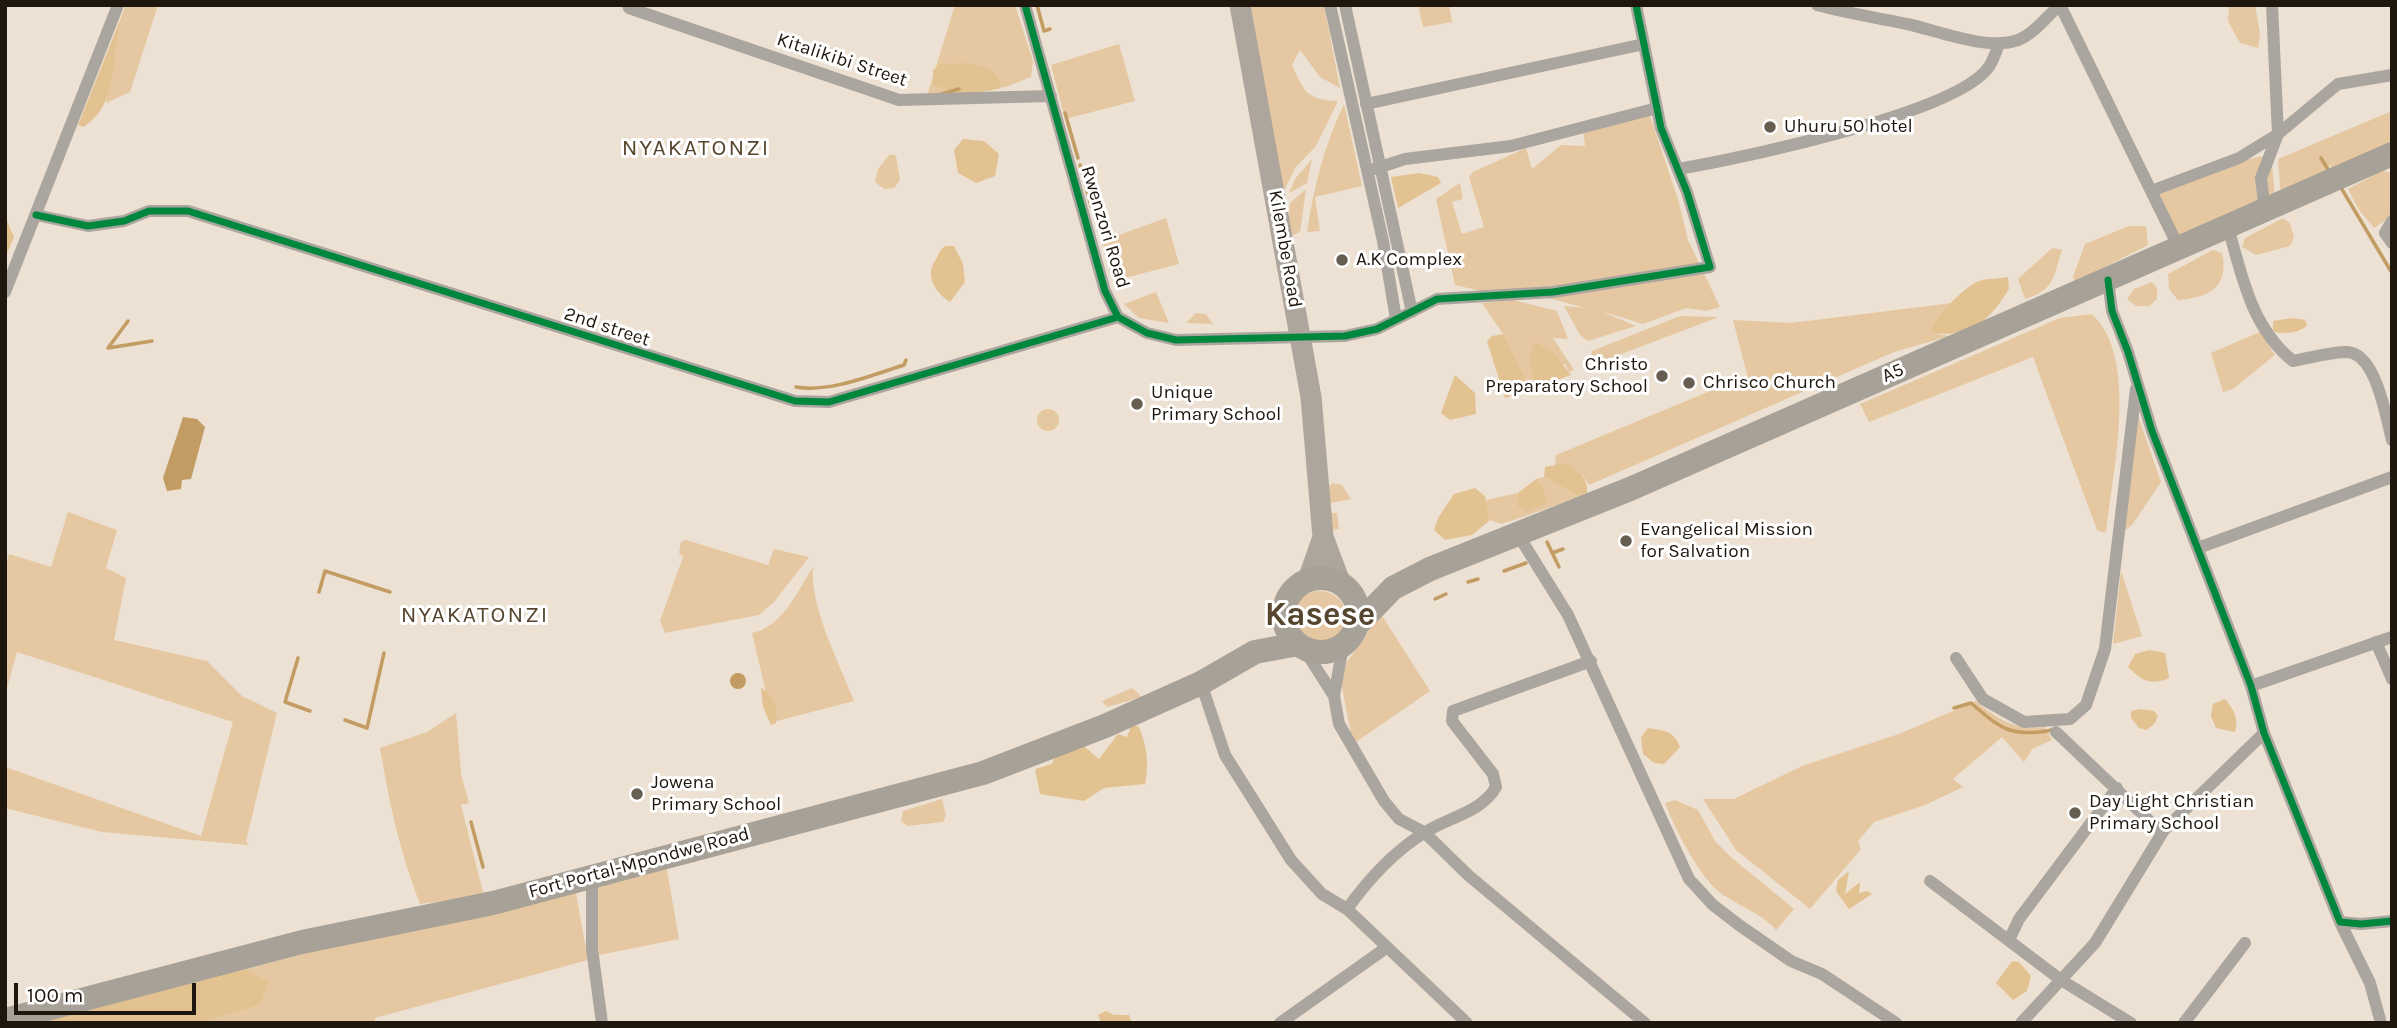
<!DOCTYPE html>
<style>
body{margin:0}
#map{position:relative;width:2397px;height:1028px;overflow:hidden;background:#ece1d2;font-family:Karla,sans-serif}
canvas{display:block}
.frame{position:absolute;inset:0;border:7px solid #1f170d;pointer-events:none}
.scale{position:absolute;left:14px;top:983px;width:182px;height:32px;box-sizing:border-box;border:4px solid #1f170d;border-top:0;padding-left:9px;font-size:21px;line-height:24px;white-space:nowrap;color:#1f170d;-webkit-text-stroke:5px #fff;paint-order:stroke}
</style>
<div id="map">
<canvas width="2397" height="1028"></canvas>
<div class="frame"></div>
<div class="scale">100 m</div>
</div>
<script>
const context = document.querySelector('canvas').getContext('2d');
context.lineJoin = 'round';
function paint(path, color) { context.fillStyle = color; context.fill(path, 'evenodd'); }
function trace(path, color, width, dash) { context.strokeStyle = color; context.lineWidth = width; context.lineCap = dash ? 'butt' : 'round'; context.setLineDash(dash || []); context.stroke(path); }
function write(font, color, halo, rows, align = 'center') {
  context.font = font + ' Karla,sans-serif'; context.lineWidth = 6; context.setLineDash([]); context.textBaseline = 'middle'; context.strokeStyle = halo; context.fillStyle = color; for (const [text, x, y, turn = 0] of rows) {
    context.save(); context.translate(x, y); context.rotate((+turn || 0) * Math.PI / 180); context.textAlign = isNaN(turn) ? turn : align; if (halo) context.strokeText(text, 0, 0); context.fillText(text, 0, 0); context.restore();
  }
}
paint(new Path2D(`
 M126 5H158L130 92 106 103 119 23Z
 M955 5H1015L1033 61 1031 77 1006 87 927 96Z
 M1251 5H1324L1340 88 1320 77 1300 50 1292 65C1304 91 1306 100 1338 101L1316 146 1295 168 1282 195Z
 M1418 5H1449L1452 22 1423 27Z
 M2229 5H2255L2260 34 2258 48 2240 43 2228 21Z
 M1119 44 1135 101 1065 119 1051 65Z
 M1344 104 1362 186 1315 197 1320 231 1307 232C1314 186 1324 146 1344 104Z
 M2392 111V148L2329 177 2331 164 2325 172 2281 197 2278 159Z
 M1649 113 1678 199 1688 240 1720 307 1706 311 1686 308 1643 324 1601 311 1636 326 1588 341 1580 335 1564 306 1585 308 1516 289 1481 291 1455 285 1436 199 1460 183 1463 199 1452 202 1462 234 1484 227 1469 177 1473 172 1526 148 1532 169 1561 145 1585 146 1583 129Z
 M890 154 896 156 900 180 894 188 884 189 875 182 878 169Z
 M2271 154 2275 198 2180 241 2156 193 2241 161Z
 M1312 159 1307 183 1289 193 1295 179Z
 M2382 171 2392 173V216L2374 228 2359 210 2348 189Z
 M1306 189 1300 232 1293 235 1288 220 1290 203Z
 M1166 218 1179 264 1113 281 1102 241Z
 M2283 218 2290 223 2294 237 2290 246 2256 255 2242 247 2245 238Z
 M2129 226H2146L2148 245 2075 282 2073 277 2085 244Z
 M2052 248 2062 250C2053 277 2055 290 2025 299L2018 279Z
 M2213 250 2222 253C2230 287 2208 298 2178 300L2169 289 2168 274Z
 M2152 282 2157 288V299L2149 306H2136L2127 299 2134 289Z
 M1156 292 1169 323 1139 318 1124 304Z
 M1513 300 1557 311 1568 339 1553 338 1574 370 1569 372 1565 364 1534 381 1540 386 1529 393 1503 334 1482 303Z
 M1952 303 1931 333 1950 336 1894 352 1589 485 1583 476 1555 465 1556 455 1734 381 1748 378 1733 320 1791 323Z
 M1196 313 1206 314 1213 324 1186 323Z
 M2092 314C2140 359 2112 474 2106 533L2097 530 2033 357 1869 422 1860 404 2060 318Z
 M1680 316 1719 317 1595 364 1591 359 1592 351Z
 M2260 332 2275 355 2233 389 2223 392 2211 353Z
 M2133 401 2161 482 2132 525 2123 532Z
 M1037 420a11 11 0 1 1 22 0a11 11 0 1 1-22 0Z
 M1544 477 1580 497 1502 524 1490 520 1486 500 1518 493 1517 505 1543 487 1536 479Z
 M1332 483 1342 485 1351 499 1330 503 1332 513H1337L1339 529 1330 530 1327 488Z
 M68 512 117 530 106 568 126 578 114 640 207 661 242 696 277 713 246 841 249 845 102 832 5 808V767L201 836 233 722 17 652 5 695V568L9 554 51 567Z
 M686 540 768 565 774 549 809 557 774 602 759 615 665 633 660 621 683 557 679 553 681 542Z
 M813 567C809 605 840 665 854 701L773 722 752 633C782 627 797 592 813 567Z
 M2121 571 2142 636 2113 644Z
 M1294 617a26 26 0 1 1 52 0a26 26 0 1 1-52 0Z
 M1379 611 1430 691 1353 744 1341 682 1347 662 1364 639Z
 M1132 688 1142 697 1107 707 1102 701Z
 M1976 701C1998 720 2015 730 2045 727L2052 740 2032 749 2024 762 2002 737 1953 779 1963 787 1925 805 1874 822 1858 841 1861 849 1810 909 1736 850 1703 799H1734L1802 766 1899 734Z
 M456 713 461 774 469 803 461 805 484 896 420 904C400 853 389 802 380 748L427 732Z
 M942 799 946 815 943 822 907 826 901 821 903 811Z
 M1675 800 1698 810 1715 841 1732 858 1794 909 1776 930C1759 911 1737 906 1718 891 1698 874 1674 827 1665 803Z
 M666 865 679 939 599 955 594 891 600 883Z
 M576 893 588 960 375 1018V1023H200L260 1005 267 982 247 969 345 943Z`), '#e5c8a1');
paint(new Path2D(`
 M123 13C109 50 122 104 83 127L78 125Z
 M965 63C983 66 998 67 1001 88 989 92 980 90 968 96L933 85V70L940 64Z
 M963 139 984 141 999 154 995 176 976 183 958 173 954 150Z
 M1419 173 1438 177 1441 183 1398 208 1391 177Z
 M5 216 14 237 5 258Z
 M946 246H954L963 264 965 282 950 302C935 292 924 276 936 259 940 253 939 249 946 246Z
 M2008 277 2009 289C1989 321 1971 338 1931 333 1932 319 1965 286 1979 281 1988 278 1999 279 2008 277Z
 M2293 318 2305 320 2307 325C2301 333 2282 335 2273 331V321Z
 M1503 334 1525 379 1526 391 1505 398 1487 341 1492 336Z
 M1535 342 1553 352 1571 375 1540 386 1534 381 1529 358Z
 M1455 375 1475 393 1476 414 1450 420 1441 413Z
 M1567 463C1578 472 1589 478 1587 493L1580 497 1544 477 1545 467Z
 M1536 479 1543 487 1547 502 1526 512 1517 505 1518 493Z
 M1475 488 1485 496 1490 520 1472 535 1445 540 1434 530 1438 518 1454 494Z
 M2149 650 2165 653 2169 678C2150 686 2142 681 2128 667L2135 654Z
 M761 688C775 696 777 707 776 723L771 725 763 707Z
 M2225 699C2234 710 2239 718 2235 732L2216 728 2211 716 2213 704Z
 M2140 709 2154 711 2158 716 2155 723 2147 730 2139 728 2131 718V711Z
 M1132 724 1139 727C1147 747 1149 762 1145 784L1104 788 1084 801 1040 794 1035 769 1052 764 1056 755 1080 743 1099 759 1118 734 1127 737Z
 M1648 728C1664 731 1674 730 1680 747L1664 764 1654 763 1643 754 1641 737Z
 M1849 871 1845 894 1860 882 1859 893 1867 891 1872 894 1849 909 1836 891 1838 880Z
 M2012 961 2019 962 2031 976 2027 991 2013 1000 1996 983Z
 M247 969 268 982 260 1005 200 1023H40L187 981Z
 M1106 1011 1114 1015H1129L1132 1023H1101L1098 1015Z`), '#e3c292');
paint(new Path2D(`
 M183 417 197 419 205 427 191 479 182 480 181 489 167 491 163 478Z
 M730 681a8 8 0 1 1 16 0a8 8 0 1 1-16 0Z`), '#c29c62');
trace(new Path2D(`
 M1037 5 1044 31 1050 29
 M941 94 959 89
 M1065 113 1078 158
 M2321 158 2329 171
 M1080 165 1091 206
 M2340 186 2392 273
 M128 321 108 348 152 341
 M796 387C829 393 872 375 904 365L906 360
 M1547 542 1559 567
 M1552 553 1563 549
 M1504 571 1526 563
 M1468 582 1478 579
 M319 592 325 571 390 592
 M1435 599 1446 594
 M298 658 285 702 310 711
 M1954 708 1971 703C2001 729 2012 738 2052 730
 M345 720 367 728 384 653
 M471 822 483 867`), '#c29c62', 3.5);
trace(new Path2D(`
 M628 5 629 8 899 100 1051 96
 M1025 5 1105 291 1118 317 1147 333 1176 340 1345 336 1377 329 1437 299 1553 292 1710 267 1687 192 1661 128 1636 5
 M1330 5 1383 241 1396 319
 M1345 5 1412 312
 M1817 5C1847 13 1877 18 1907 24 1939 31 1987 51 2018 40 2034 34 2047 16 2060 5
 M2060 5 2179 248
 M1366 104 1644 44
 M1374 169 1405 159 1511 146 1657 108
 M1679 169C1740 158 1954 114 1988 68 1993 62 1996 51 1999 44
 M2151 191 2239 158 2278 134 2338 84 2392 75
 M2265 211 2261 178 2278 134 2272 5
 M36 215 88 226 124 221 149 211H188L795 401 829 402 1118 317
 M2392 221 2385 233 2392 243
 M2228 227C2242 276 2251 327 2293 361 2310 358 2330 352 2347 352 2376 353 2386 417 2392 440
 M2108 280 2112 311 2128 352 2152 431 2251 686 2264 733 2340 922 2361 924 2392 921
 M5 292 118 5
 M1517 533 1568 615 1689 879 1713 905 1739 925 1791 961 1822 974 1896 1023
 M2198 548 2392 477
 M2376 642 2392 679
 M1343 646 1334 696 1339 724 1384 801 1399 819 1424 832 1468 875 1645 1023
 M1304 649 1334 696
 M1956 658 1983 699 2024 722 2070 719 2086 705 2105 649 2136 389
 M1201 683 1225 755 1291 860 1322 894 1347 909C1368 880 1393 852 1424 833 1448 817 1481 813 1496 787L1493 774 1452 721 1453 711 1591 661
 M2251 686 2392 637
 M2056 732 2156 827 2164 830
 M592 874V949L602 1023
 M1930 881 2061 980 2131 1023
 M1347 909 1467 1023
 M2340 922 2370 983 2381 1023
 M2009 940 2019 919 2117 788
 M1280 1023 1386 948
 M2021 1023 2095 943 2164 830 2264 733
 M2184 1023 2245 943`), '#aaa59e', 12);
trace(new Path2D(`
 M1240 5 1311 397 1323 537 1340 582
 M1308 580 1323 537`), '#aea69c', 21);
trace(new Path2D(`
 M1284 615a37 37 0 1 1 74 0a37 37 0 1 1-74 0Z
 M1359 623 1393 588 1430 569 1630 489 2392 154
 M5 1020 302 942 493 903 983 773 1105 726 1201 683 1255 652 1298 644`), '#a8a197', 24);
trace(new Path2D(`
 M1025 5 1105 291 1118 317 1147 333 1176 340 1345 336 1377 329 1437 299 1553 292 1710 267 1687 192 1661 128 1636 5
 M36 215 88 226 124 221 149 211H188L795 401 829 402 1118 317
 M2108 280 2112 311 2128 352 2152 431 2251 686 2264 733 2340 922 2361 924 2392 921`), '#00873e', 7);
for (const [x, y, r, color] of [
 [1770,127,7,"#675e52"],
 [1342,260,7,"#675e52"],
 [1662,376,7,"#675e52"],
 [1689,383,7,"#675e52"],
 [1137,404,7,"#675e52"],
 [1626,541,7,"#675e52"],
 [637,794,7,"#675e52"],
 [2075,813,7,"#675e52"]
]) { const dot = new Path2D(); dot.arc(x, y, r, 0, 2 * Math.PI); context.fillStyle = color; context.fill(dot); trace(dot, '#fff', 2.5); }
write('19px', '#1f170d', '#fff', [
 ["Kitalikibi Street",842,60,18],
 ["Rwenzori Road",1105,227,73],
 ["Kilembe Road",1285,249,80],
 ["2nd street",607,327,18],
 ["A5",1893,373,-24],
 ["Fort Portal-Mpondwe Road",639,863,-15]
]);
write('19px', '#1f170d', '#fff', [
 ["Uhuru 50 hotel",1784,127],
 ["A.K Complex",1356,260],
 ["Christo",1648,365,"right"],
 ["Preparatory School",1648,387,"right"],
 ["Chrisco Church",1703,383],
 ["Unique",1151,393],
 ["Primary School",1151,415],
 ["Evangelical Mission",1640,530],
 ["for Salvation",1640,552],
 ["Jowena",651,783],
 ["Primary School",651,805],
 ["Day Light Christian",2089,802],
 ["Primary School",2089,824]
], 'left');
context.letterSpacing = '2px';
write('23px', '#57462f', '#fff', [
 ["NYAKATONZI",696,148],
 ["NYAKATONZI",475,615]
]);
context.letterSpacing = '0px';
write('bold 33px', '#57462f', '#fff', [
 ["Kasese",1320,616]
]);
</script>
